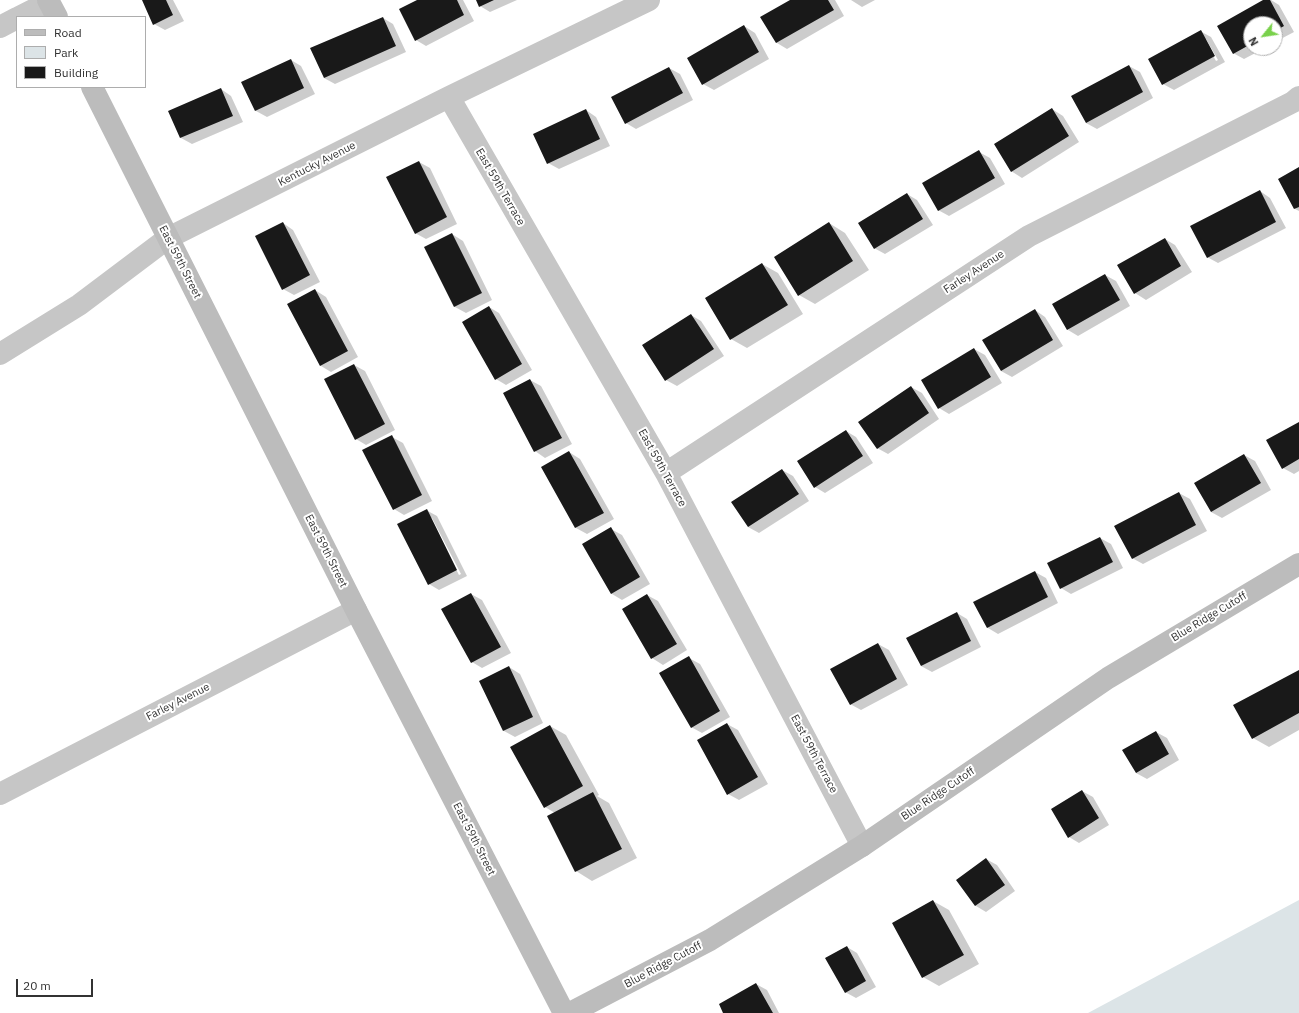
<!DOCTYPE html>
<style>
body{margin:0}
#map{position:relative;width:1299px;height:1013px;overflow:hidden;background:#fff;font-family:"IBM Plex Sans",sans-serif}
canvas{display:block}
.legend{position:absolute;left:16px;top:16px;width:130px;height:72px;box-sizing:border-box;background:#fff;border:1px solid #adadad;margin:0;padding:5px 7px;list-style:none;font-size:12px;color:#323232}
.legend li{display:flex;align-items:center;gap:8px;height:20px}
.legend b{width:20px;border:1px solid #adadad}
.north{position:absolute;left:1243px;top:16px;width:40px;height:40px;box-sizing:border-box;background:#fff;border:1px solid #adadad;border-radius:50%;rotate:240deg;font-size:11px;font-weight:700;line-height:16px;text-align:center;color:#323232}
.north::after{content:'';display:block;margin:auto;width:14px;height:18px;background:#79d14b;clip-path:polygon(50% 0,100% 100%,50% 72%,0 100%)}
.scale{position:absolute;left:16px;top:979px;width:77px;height:18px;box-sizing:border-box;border:2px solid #323232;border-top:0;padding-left:5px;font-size:12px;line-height:14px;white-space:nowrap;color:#323232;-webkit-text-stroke:3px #fff;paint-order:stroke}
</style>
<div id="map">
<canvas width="1299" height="1013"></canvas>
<ul class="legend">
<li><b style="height:5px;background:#bcbcbc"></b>Road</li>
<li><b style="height:11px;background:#dce4e7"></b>Park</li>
<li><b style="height:11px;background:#191919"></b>Building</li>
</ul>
<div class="north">N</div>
<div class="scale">20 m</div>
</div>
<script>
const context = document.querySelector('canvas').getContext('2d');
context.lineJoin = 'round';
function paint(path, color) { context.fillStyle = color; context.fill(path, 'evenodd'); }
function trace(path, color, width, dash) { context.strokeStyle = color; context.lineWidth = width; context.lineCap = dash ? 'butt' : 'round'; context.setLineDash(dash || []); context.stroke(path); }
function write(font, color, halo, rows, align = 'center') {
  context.font = font + ' "IBM Plex Sans",sans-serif'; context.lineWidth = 4; context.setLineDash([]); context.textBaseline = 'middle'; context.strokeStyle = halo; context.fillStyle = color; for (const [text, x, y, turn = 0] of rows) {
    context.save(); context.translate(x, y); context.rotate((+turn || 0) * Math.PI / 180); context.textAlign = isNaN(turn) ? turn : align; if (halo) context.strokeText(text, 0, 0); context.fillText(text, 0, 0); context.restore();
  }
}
paint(new Path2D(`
 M1299 900V1013H1088Z`), '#dce4e7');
paint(new Path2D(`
 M143 0H173L184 21 165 30 154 24Z
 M420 0H463L474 21 426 46 416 40Z
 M477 0H517L490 12 480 6Z
 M792 0H835L844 16 787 49 777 43 762 18Z
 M851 0H875L862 7Z
 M1265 0H1271L1279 5 1294 32 1275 42V24H1251V48H1265L1244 59 1233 53Z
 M383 18 393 24 406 52 335 84 324 78Z
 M744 26 755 33 769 59 714 90 703 84Z
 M1200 31 1211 37 1225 62 1174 90 1163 84ZM1204 39H1206L1218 60 1216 61Z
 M291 60 301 66 315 94 267 117 256 111 243 83Z
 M1129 66 1140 72 1153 98 1097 129 1086 123Z
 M669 68 680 74 693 100 636 129 626 123Z
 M221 89 231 96 243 122 192 144 181 138 170 112Z
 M1052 109 1063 116 1079 142 1022 178 1011 171Z
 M586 110 596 117 610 146 559 169 548 163Z
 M979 152 990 158 1005 184 949 216 938 210Z
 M419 162 430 168 457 224 426 239 415 233Z
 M1299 168V211L1295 209 1279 179Z
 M1260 191 1270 198 1286 228 1218 263 1207 257Z
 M907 194 917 200 933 225 885 254 874 248Z
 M283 223 293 230 320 282 294 295 283 289Z
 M829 223 845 233 869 270 815 304 799 295Z
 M452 234 463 241 492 300 466 313 455 307 425 248Z
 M1165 239 1175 245 1192 272 1146 300 1135 293Z
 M762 264 778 273 803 314 747 348 731 339Z
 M1105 275 1116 281 1130 306 1078 336 1068 330Z
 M315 290 326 297 358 357 331 372 321 366 288 305Z
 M489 307 499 313 532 370 506 385 496 379Z
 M1035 310 1045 317 1063 346 1012 377 1001 371Z
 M691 315 701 321 724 356 677 386 666 380Z
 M974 349 985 355 1002 383 949 414 939 408Z
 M354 365 365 371 395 430 366 445 356 439Z
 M530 380 541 386 572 444 545 458 535 451 504 393Z
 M911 387 922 393 939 419 888 454 877 448Z
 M1299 423V471L1294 474 1283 468Z
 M846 431 856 437 873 463 825 493 815 487Z
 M392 437 403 443 432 501 404 515 394 509Z
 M569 452 580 459 614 519 587 534 576 528 542 468Z
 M1244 455 1255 461 1271 490 1222 518 1211 512Z
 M782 470 793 476 809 501 759 533 748 527Z
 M1179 493 1190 499 1207 531 1143 564 1132 558Z
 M426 510 437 516 467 576 439 590 429 584ZM430 518H432L461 574 459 575Z
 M611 529 622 535 650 584 622 600 612 594 584 545Z
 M1100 538 1111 544 1123 568 1071 594 1061 588Z
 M1035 572 1046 578 1058 603 998 634 988 628 975 603Z
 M471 594 482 600 511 653 482 668 472 662Z
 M647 595 658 601 687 650 663 665 652 658 623 609Z
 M957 613 967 619 981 647 932 672 921 666Z
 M878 644 889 650 908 685 861 710 850 704Z
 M689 658 700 664 730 717 702 733 691 727Z
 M509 667 520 674 543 723 515 737 504 731 480 681Z
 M1299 671V730L1269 747 1253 738Z
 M727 724 738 730 768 784 739 800 728 794Z
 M550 726 566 735 599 795 597 796 609 803 637 858 592 881 576 871 555 813 545 807Z
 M1156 732 1167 738 1179 760 1147 779 1136 773Z
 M1082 791 1093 797 1109 825 1079 843 1069 837Z
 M986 859 997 865 1015 891 986 912 976 906 957 880Z
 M933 901 949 910 979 964 939 986 923 977 893 923Z
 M847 947 857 953 876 987 856 998 845 992Z
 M756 984 767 990 779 1013H725Z`), '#0003');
paint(new Path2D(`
 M142 0H166L173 15 153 25Z
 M417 0H457L464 15 415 41 399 9Z
 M476 0H494L479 7Z
 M790 0H828L834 10 776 43 760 17Z
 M1263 0H1270L1284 26 1275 31V24H1251V44L1233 54 1217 26Z
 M383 17 396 46 324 78 310 48Z
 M744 25 759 52 702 85 687 58Z
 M1201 30 1215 56 1162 85 1148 59Z
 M291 59 304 88 255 111 241 82Z
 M1129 65 1143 92 1086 123 1071 96Z
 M669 67 683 93 625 124 611 97Z
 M221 88 233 116 180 138 168 111Z
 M1052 108 1069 136 1011 172 994 144Z
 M586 109 600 139 547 164 533 134Z
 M979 150 995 178 938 211 922 183Z
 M419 161 447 217 415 234 386 177Z
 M1299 167V207L1294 209 1278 179Z
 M1260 190 1276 222 1207 258 1190 226Z
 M907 193 923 219 874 249 858 223Z
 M283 222 310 275 282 290 255 236Z
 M829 222 853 261 798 296 774 257Z
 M452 233 482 293 454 307 424 247Z
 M1165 238 1181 266 1134 294 1117 265Z
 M762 263 788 305 730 340 705 298Z
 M1105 274 1120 300 1067 330 1052 304Z
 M315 289 348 351 320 366 287 304Z
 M489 306 522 364 495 380 462 322Z
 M1035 309 1053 340 1001 371 982 340Z
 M691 314 714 349 665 381 642 345Z
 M974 348 991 377 938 409 921 380Z
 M354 364 385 424 355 440 324 379Z
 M530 379 562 438 534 452 503 393Z
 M911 386 929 413 877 449 858 422Z
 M1299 422V459L1282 469 1266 440Z
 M846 430 863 456 814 488 797 461Z
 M392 435 422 495 393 510 362 450Z
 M569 451 604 513 575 528 541 467Z
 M1244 454 1261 483 1211 512 1194 483Z
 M782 469 799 494 748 527 731 502Z
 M1179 492 1196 525 1132 559 1114 526Z
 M427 509 457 570 428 585 397 524Z
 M611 527 640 577 611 594 582 544Z
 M1100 537 1113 562 1060 589 1047 563Z
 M1035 571 1048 597 987 628 973 602Z
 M471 593 501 647 471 663 441 609Z
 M647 594 677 644 651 659 622 609Z
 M957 612 971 641 921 666 906 638Z
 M878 643 897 679 850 705 830 669Z
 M689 656 720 711 691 728 659 673Z
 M509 666 533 717 503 731 479 681Z
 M1299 670V713L1252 739 1233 705Z
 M727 723 758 777 727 795 697 740Z
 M550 725 583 786 544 808 510 747Z
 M1156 731 1169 754 1136 773 1122 750Z
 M1082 790 1099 818 1068 838 1051 809Z
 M593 792 622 849 575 872 547 816Z
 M986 858 1005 885 975 906 956 880Z
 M933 900 964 955 922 978 892 923Z
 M847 946 866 981 845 993 825 958Z
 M756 983 773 1013H723L719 1004Z`), '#191919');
trace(new Path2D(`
 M19 17 49 2
 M0 27 17 18
 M449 97 666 473 862 846
 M0 354 79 305 168 238 449 97 649 0
 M666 473 1029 236 1293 102 1299 97
 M0 794 356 610`), '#c6c6c6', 22);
trace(new Path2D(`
 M48 0 57 17
 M92 87 356 610 564 1013
 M570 1013 710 940 862 846 1108 678 1299 564`), '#bcbcbc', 22);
write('11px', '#323232', '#fff', [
 ["Kentucky Avenue",317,164,-27],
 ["East 59th Terrace",500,187,60],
 ["East 59th Street",180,262,63],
 ["Farley Avenue",974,272,-33],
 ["East 59th Terrace",662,468,61],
 ["East 59th Street",326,551,63],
 ["Blue Ridge Cutoff",1209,617,-31],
 ["Farley Avenue",178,702,-27],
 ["East 59th Terrace",814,754,62],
 ["Blue Ridge Cutoff",938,794,-34],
 ["East 59th Street",474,839,63],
 ["Blue Ridge Cutoff",663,965,-28]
]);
</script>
